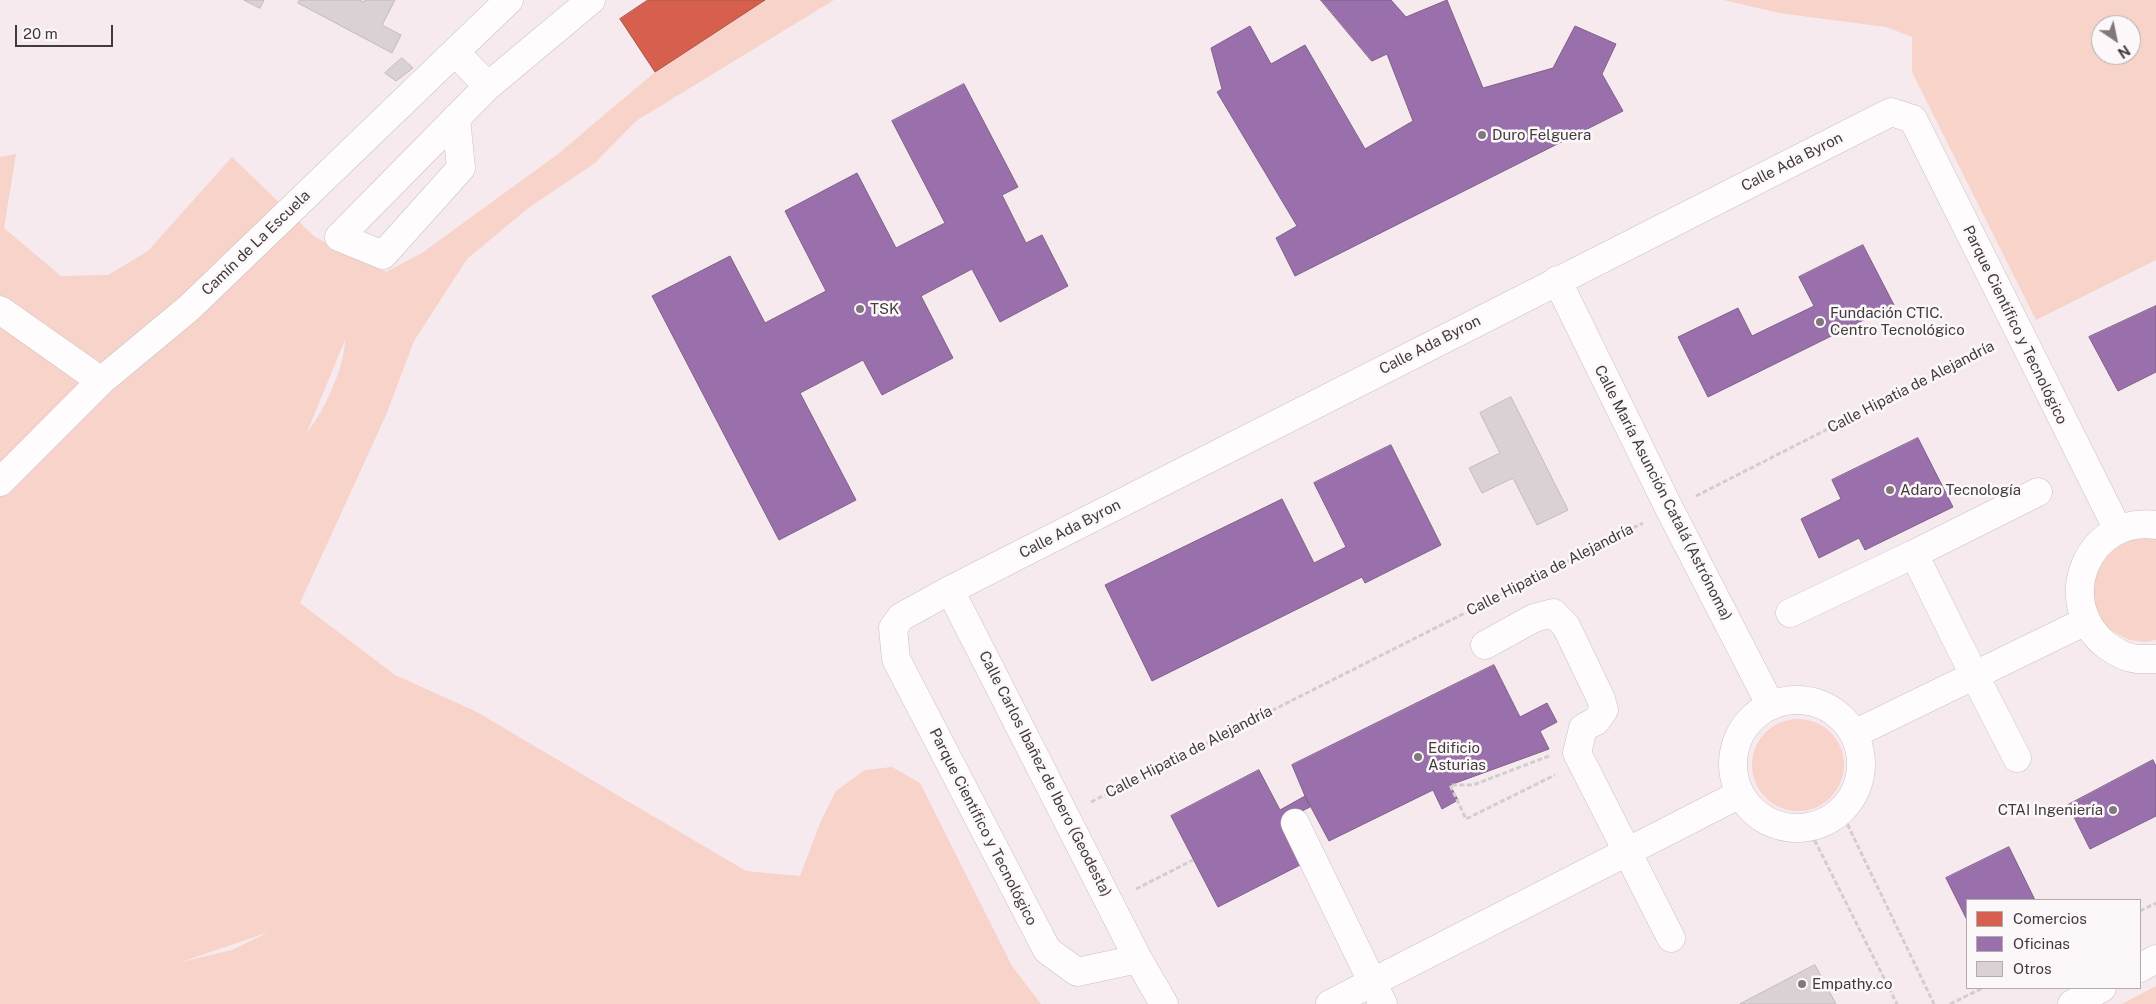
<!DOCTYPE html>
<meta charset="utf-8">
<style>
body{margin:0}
#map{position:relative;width:2156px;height:1004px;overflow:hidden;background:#f6eaee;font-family:"Public Sans",sans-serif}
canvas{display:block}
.legend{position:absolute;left:1966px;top:899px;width:175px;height:90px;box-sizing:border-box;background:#fcf8fa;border:1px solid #b2acae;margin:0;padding:6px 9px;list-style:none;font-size:15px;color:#423a3d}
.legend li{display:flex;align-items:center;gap:10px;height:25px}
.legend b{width:25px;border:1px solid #b2acae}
.north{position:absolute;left:2091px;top:15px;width:50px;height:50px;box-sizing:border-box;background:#fcf8fa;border:1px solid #b2acae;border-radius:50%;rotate:146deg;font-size:14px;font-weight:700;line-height:20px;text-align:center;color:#423a3d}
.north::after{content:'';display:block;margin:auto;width:18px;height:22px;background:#81787b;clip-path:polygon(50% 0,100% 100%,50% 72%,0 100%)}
.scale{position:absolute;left:15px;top:25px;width:98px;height:22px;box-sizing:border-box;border:2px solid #423a3d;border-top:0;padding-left:6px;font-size:15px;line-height:18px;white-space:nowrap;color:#423a3d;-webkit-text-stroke:4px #fcf8fa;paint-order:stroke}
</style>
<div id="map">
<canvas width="2156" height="1004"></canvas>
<ul class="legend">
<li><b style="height:14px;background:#d6604d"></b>Comercios</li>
<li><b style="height:14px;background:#9970ab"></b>Oficinas</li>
<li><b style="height:14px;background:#dad1d5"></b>Otros</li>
</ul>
<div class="north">N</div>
<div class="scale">20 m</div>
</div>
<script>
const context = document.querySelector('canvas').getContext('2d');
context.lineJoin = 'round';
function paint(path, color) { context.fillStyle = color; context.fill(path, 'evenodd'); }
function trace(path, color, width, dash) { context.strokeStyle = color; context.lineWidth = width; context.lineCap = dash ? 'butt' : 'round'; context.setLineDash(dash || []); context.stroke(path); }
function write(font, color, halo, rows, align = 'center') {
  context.font = font + ' "Public Sans",sans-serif'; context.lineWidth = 5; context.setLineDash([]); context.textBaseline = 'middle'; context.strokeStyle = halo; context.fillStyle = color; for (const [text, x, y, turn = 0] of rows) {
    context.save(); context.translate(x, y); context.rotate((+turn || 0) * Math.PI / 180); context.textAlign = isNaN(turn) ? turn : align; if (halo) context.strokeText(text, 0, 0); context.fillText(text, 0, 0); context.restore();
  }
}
paint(new Path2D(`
 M765 0H834L636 121 595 163 527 209 467 259 414 341 386 415 300 603 395 675 475 711 746 871 800 876 821 821 836 791 865 770 892 767 920 783 1012 966 1041 1004H0V157L16 154 4 228 61 276 108 275 148 251 232 157 315 237 386 272 422 253 558 154 655 72ZM345 340C345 365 324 413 307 432ZM267 933 232 950 181 962 266 933Z
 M1724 0H2156V260L2036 320 1912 72V37L1886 27 1779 13ZM2101 25H2131V55H2101Z
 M2156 536V640L2145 642 2129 640 2112 631 2099 618 2092 600 2096 564 2123 538Z
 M1752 765a46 46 0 1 1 92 0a46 46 0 1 1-92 0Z
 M2156 986V1004H2122Z`), '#f7d3ca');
const shops = new Path2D(`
 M648 0H765L655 72 620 19Z`);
paint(shops, '#d6604d');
trace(shops, '#aa5548', 1);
const offices = new Path2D(`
 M1321 0H1391L1406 17 1447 0 1483 88 1553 68 1575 26 1616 44 1602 74 1623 111 1295 276 1276 238 1297 226 1217 92 1222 89 1211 48 1250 26 1271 64 1305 45 1365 149 1413 121 1387 54 1372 61Z
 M964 84 1018 187 1002 195 1026 243 1042 235 1068 286 1000 322 972 269 921 296 953 358 882 395 863 360 800 393 856 500 779 540 652 296 730 256 765 323 826 291 785 211 857 173 896 248 945 223 892 121Z
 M1863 245 1894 305 1708 397 1678 337 1738 308 1752 336 1814 306 1799 277Z
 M2156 306V372L2118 391 2089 337Z
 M1918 438 1953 507 1865 550 1859 538 1819 558 1801 519 1841 499 1832 480Z
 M1391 445 1441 545 1365 583 1362 577 1152 681 1105 585 1282 499 1314 563 1346 547 1314 483Z
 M1494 665 1520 717 1547 703 1557 722 1540 731 1549 749 1450 785 1458 800 1442 809 1433 790 1329 841 1305 796 1292 765Z
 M2153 760 2156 766V816L2090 849 2068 805Z
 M1259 770 1280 810 1305 796 1310 807 1284 820 1306 862 1218 907 1171 816Z
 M2009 847 2035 900H1967V920L1946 878Z`);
paint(offices, '#9970ab');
trace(offices, '#7f608a', 1);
const building = new Path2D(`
 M244 0H264L260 8Z
 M300 0H359L364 2 365 0H395L382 25 401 35 392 53 298 3Z
 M402 58 413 68 396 81 385 73Z
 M1511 397 1568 510 1537 525 1513 478 1482 493 1469 468 1500 453 1480 413Z
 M1815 965 1836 1004H1740Z`);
paint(building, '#dad1d5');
trace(building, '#c2babe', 1);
const minor = new Path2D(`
 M455 52 488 86 591 0
 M456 118 461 168 383 255 339 237 488 86
 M1557 280 1670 510 1771 706
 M0 310 101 381
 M0 482 101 381 189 308 509 0
 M2156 525C2088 515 2052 602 2106 645 2114 651 2125 658 2137 659 2143 659 2150 659 2156 659
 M950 590 1138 959 1164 1004
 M1790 613 1914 554
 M1485 645 1534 618 1553 613 1566 626 1601 699 1604 710 1596 721 1583 728 1577 753 1671 938
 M1733 764a64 64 0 1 1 128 0a64 64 0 1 1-128 0Z
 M1854 734 2086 621
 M2017 758 1959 645 1914 554 2038 492
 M1295 823 1383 1004
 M1138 959 1077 972 1047 950 896 659 893 628 901 617 950 590 1891 112 1913 119 2118 530
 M2140 968 2156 959
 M1330 1004 1740 794
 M2072 1004 2102 988`);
trace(minor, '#cac1c4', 29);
trace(new Path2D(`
 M1696 496 1993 345
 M1549 756 1473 785H1450L1466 819 1555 775
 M1091 802 1643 523
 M1841 811 1934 1004
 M1808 827 1897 1004
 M1136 889 1193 860
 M2140 911 2156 903
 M1950 1004 1983 988`), '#d2cdd0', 3, [5, 2.5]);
trace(minor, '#fefcfc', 28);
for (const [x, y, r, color] of [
 [1482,135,5,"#81787b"],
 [860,309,5,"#81787b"],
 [1820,322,5,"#81787b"],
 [1890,490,5,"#81787b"],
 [1418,757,5,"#81787b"],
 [2113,810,5,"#81787b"],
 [1802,984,5,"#81787b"]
]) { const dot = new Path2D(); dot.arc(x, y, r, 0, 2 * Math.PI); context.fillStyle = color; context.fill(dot); trace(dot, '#fcf8fa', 2); }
write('15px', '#423a3d', '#fcf8fa', [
 ["Duro Felguera",1492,135],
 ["TSK",870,309],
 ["Fundación CTIC.",1830,313],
 ["Centro Tecnológico",1830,330],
 ["Adaro Tecnología",1900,490],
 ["Edificio",1428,748],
 ["Asturias",1428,765],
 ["CTAI Ingeniería",2103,810,"right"],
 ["Empathy.co",1812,984]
], 'left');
write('15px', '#423a3d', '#fcf8fa', [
 ["Calle Ada Byron",1792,162,-27],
 ["Camín de La Escuela",256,243,-44],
 ["Parque Científico y Tecnológico",2015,325,64],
 ["Calle Ada Byron",1430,345,-27],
 ["Calle Hipatia de Alejandría",1911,387,-27],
 ["Calle María Asunción Catalá (Astrónoma)",1663,493,63],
 ["Calle Ada Byron",1070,529,-27],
 ["Calle Hipatia de Alejandría",1550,570,-27],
 ["Calle Hipatia de Alejandría",1189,752,-27],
 ["Calle Carlos Ibañez de Ibero (Geodesta)",1045,774,63],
 ["Parque Científico y Tecnológico",983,827,63]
]);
</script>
